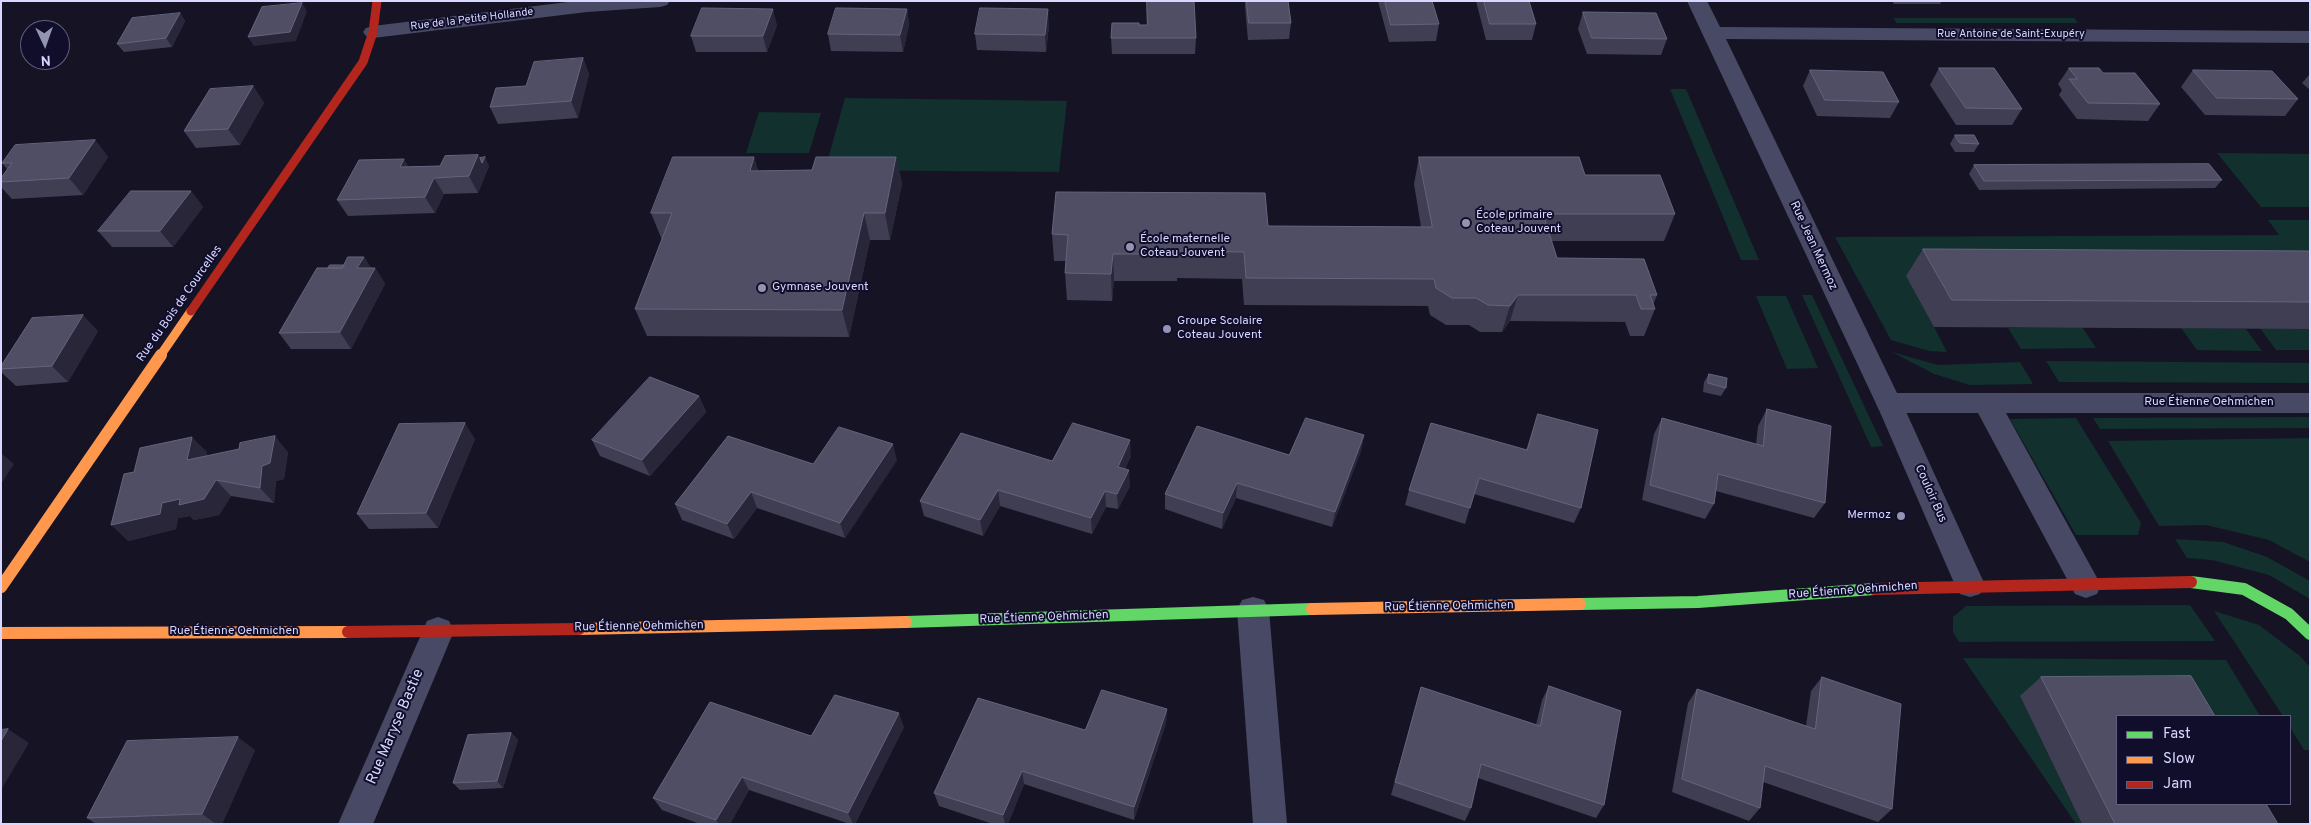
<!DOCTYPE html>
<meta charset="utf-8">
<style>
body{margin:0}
#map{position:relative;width:2311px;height:825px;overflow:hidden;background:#161424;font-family:Overpass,sans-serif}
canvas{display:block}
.frame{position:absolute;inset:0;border:2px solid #d7d7ff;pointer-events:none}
.legend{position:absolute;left:2116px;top:715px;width:175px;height:90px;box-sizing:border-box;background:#100e2a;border:1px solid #605e7f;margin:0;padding:6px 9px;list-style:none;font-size:15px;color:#d7d7ff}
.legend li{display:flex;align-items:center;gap:10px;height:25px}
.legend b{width:25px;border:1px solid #605e7f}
.north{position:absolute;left:20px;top:20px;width:50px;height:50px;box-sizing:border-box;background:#100e2a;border:1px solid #605e7f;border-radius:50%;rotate:177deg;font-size:14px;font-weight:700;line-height:20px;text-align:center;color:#d7d7ff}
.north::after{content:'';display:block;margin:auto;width:18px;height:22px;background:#9393b2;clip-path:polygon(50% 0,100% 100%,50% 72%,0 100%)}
</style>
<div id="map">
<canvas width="2311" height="825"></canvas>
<div class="frame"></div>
<ul class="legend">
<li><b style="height:6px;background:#63d668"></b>Fast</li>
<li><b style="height:6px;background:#ff974d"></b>Slow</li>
<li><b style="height:6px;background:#b3261e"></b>Jam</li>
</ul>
<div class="north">N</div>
</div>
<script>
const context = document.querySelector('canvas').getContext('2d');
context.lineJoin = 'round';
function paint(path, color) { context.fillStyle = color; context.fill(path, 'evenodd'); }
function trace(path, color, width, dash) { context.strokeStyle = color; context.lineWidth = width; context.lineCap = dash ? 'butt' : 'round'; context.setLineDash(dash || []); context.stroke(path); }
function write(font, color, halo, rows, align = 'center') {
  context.font = font + ' Overpass,sans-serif'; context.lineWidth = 4; context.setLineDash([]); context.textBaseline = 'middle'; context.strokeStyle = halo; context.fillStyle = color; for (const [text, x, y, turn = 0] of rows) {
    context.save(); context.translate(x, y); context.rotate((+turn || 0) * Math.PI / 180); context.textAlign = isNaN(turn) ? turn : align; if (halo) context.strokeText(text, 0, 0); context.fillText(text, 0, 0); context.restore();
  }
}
paint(new Path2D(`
 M1893 18H2074L2078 23H1897Z
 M1686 89 1759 260H1741L1670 89Z
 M845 98 1067 101 1059 172 825 170Z
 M759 112 821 113 809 153H746Z
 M2217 153 2310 154V207H2261Z
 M2268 220H2310V278L1934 327 1947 352 1929 351 1891 340 1835 237 2279 235Z
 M1802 295H1812L1883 446 1871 447Z
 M1756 296H1786L1818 368 1787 369Z
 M2082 327 2096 348 2021 349 2008 328Z
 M2181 328 2246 329 2262 351 2197 350Z
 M2260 328 2310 329V350H2276Z
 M1892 352 1938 365 2020 362 2033 384 1970 385 1934 374Z
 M2046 361 2310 363V383L2059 382Z
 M2310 417V428L2100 429 2093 418Z
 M2076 418 2141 523 2138 535H2076L2010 419Z
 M2310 438V562L2269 540 2206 525 2159 526 2108 441Z
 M2175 539 2223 542 2267 557 2310 581V599L2269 575 2212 560 2187 558Z
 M2190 605 2215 641 1959 642 1953 632V617L1966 606Z
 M2214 611 2259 625 2300 656 2310 667V750H2304L2290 727V716H2283Z
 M1963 658 2226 660 2260 716H2179L2020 696 2082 824H2076Z`), '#11302e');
paint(new Path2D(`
 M1889 393 1898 396 1902 403 1985 585 1980 594 1970 597 1960 594 1955 585 1876 403 1880 396Z`), '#484a65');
paint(new Path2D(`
 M576 1H670L667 5 660 7 587 12 373 38 366 36 363 32 366 28 373 26Z
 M1687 1H1707L1720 27 2310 31V43L1726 39 1897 393H2310V413H2006L2101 585 2097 594 2086 598 2075 594 1978 413H1889L1879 410Z
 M1253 597 1264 600 1269 610 1287 824H1253L1237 610 1242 600Z
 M438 617 449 621 454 631 373 824H338L427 621Z`), '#484a65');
trace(new Path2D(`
 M2191 582 2244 589 2289 614 2310 634
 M1580 604 1698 602 1874 589
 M906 622 1312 609`), '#63d668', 12);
trace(new Path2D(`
 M160 356 191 311`), '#ff974d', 9);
trace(new Path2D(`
 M1 587 161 355
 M1312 609 1580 604
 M579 629 906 622
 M1 633 348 632`), '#ff974d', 12);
trace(new Path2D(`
 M191 311 363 62 373 32 377 1`), '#b3261e', 9);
trace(new Path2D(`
 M1874 589 2191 582
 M348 632 579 629`), '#b3261e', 12);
paint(new Path2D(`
 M1245 1H1288L1291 23 1289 39 1248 40 1245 7Z
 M1378 1H1432L1439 24 1436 41 1389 42Z
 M1476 1H1529L1536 24 1532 40H1486Z
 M1892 1H1942L1940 4H1894Z
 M907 9 909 25 903 52 831 51 828 34Z
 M1583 12 1667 39 1661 55 1587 54 1578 29Z
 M180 13 185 21 172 47 124 52 117 44Z
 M777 25 767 52H696L691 36Z
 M1049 25 1046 52 977 50 975 34Z
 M1139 25H1147L1196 38 1195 54H1112L1111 38Z
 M583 58 589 74 578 118 498 124 490 107 526 86Z
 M1939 68 2022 109 2012 125H1956L1930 85Z
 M2069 68 2103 73 2160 104 2148 121 2077 119 2059 95 2062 90 2058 84Z
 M1810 70 1899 102 1890 118 1817 116 1803 86Z
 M2193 70 2298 99 2285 116 2205 115 2181 87Z
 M2310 74V90L2302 83Z
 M253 86 264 103 240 145 196 148 184 131Z
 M1955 135 1979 144 1974 152H1955L1950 144Z
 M95 140 108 157 83 195 12 199 1 187V178L7 169 2 163Z
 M478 155 480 158 489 166 478 193 444 194 435 213 348 216 337 200 404 159 408 167 440 166Z
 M754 157 758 171 812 170 896 157 902 184 890 240H870L849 337 647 336 635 309 662 240 651 213Z
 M1419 157 1585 175 1675 214 1664 241H1551L1557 258 1657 295 1653 305 1655 309 1644 336H1630L1625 322 1510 321 1502 332H1480L1469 325H1446L1430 315 1428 306 1244 305 1242 279 1177 278V281H1114L1112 301 1067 300 1065 273 1066 261H1054L1052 234 1268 226 1421 227 1414 184Z
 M1974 165 2222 180 2215 188 1979 190 1969 174Z
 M191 191 203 207 173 247H112L98 231Z
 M1923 249 2310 251V329L1934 327 1906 276Z
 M364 257 371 268H375L385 284 351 349H291L279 333 328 268 344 265Z
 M98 331 68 382 16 386 1 372V366Z
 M1709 374 1726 388 1721 396 1703 392 1704 382Z
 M699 396 706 412 650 476 600 456 592 440Z
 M1767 409 1825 503 1814 518 1716 491 1714 504 1705 519 1642 500 1654 434 1662 418 1756 444 1758 426Z
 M1538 414 1581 508 1574 523 1474 494 1465 524 1405 505 1409 490 1526 450Z
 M1364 435 1361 451 1332 527 1236 498 1222 529 1165 509V494L1289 455Z
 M475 439 438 528 369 529 357 514Z
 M207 452 206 456 288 452 284 479 276 481 274 503 231 496 219 515 194 520 190 516 178 518 176 529 128 541 134 472Z
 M1131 456 1125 469 1130 486 1118 509 1106 507 1092 534 1000 506 983 536 924 516 920 501 1052 461Z
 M897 460 845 538 757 508 734 539 682 520 675 504 813 464Z
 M1822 677 1892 809 1878 822 1763 782 1760 808 1749 821 1672 792 1688 703 1697 689 1806 726 1811 691Z
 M2041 677 2278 824H2082L2020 696Z
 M1549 686 1604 805 1596 818 1478 778 1471 808 1465 821 1391 795 1417 701 1421 687 1536 725 1542 700Z
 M1167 709 1166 723 1134 820 1024 784 1008 824H993L939 806 934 793 1085 730Z
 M904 727 855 824H850L749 790 730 824H700L662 810 653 798 811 736Z
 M511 733 518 740 503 788 460 790 453 783Z
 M255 750 222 824H96L87 818Z`), '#3f3e53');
paint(new Path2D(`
 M302 3 307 11 296 41 254 46 248 37Z
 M773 9 777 25 767 52 763 36Z
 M907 9 909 25 903 52 900 35Z
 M1048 9 1049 25 1046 52 1045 35Z
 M180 13 185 21 172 47 166 38Z
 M583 58 589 74 578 118 571 101Z
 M253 86 264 103 240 145 228 129Z
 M95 140 108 157 83 195 69 178Z
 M478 155 482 163 485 157 489 166 478 193 469 176Z
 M754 157 762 184 750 171Z
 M896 157 902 184 890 240 885 213Z
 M404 159 413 175 400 167Z
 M434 178 444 194 435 213 425 197Z
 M191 191 203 207 173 247 160 231Z
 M864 213 870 240 849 337 842 310Z
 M1113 254 1114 281 1112 301 1111 274Z
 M364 257 373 271 375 268 385 284 351 349 340 332 357 268Z
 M1518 295 1510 321 1502 332 1510 306Z
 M83 315 98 331 68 382 52 366Z
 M699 396 706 412 650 476 642 460Z
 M465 423 475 439 438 528 426 513Z
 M1364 435 1361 451 1332 527 1335 512Z
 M275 436 288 452 284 479 276 481 274 503 260 488 262 466Z
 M192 437 207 452 202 476 187 460Z
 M1130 440 1131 456 1119 482 1118 467Z
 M893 444 897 460 845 538 840 523Z
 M1 453 14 464 1 484Z
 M1129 470 1130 486 1118 509 1117 494Z
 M216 480 231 496 219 515 194 520 190 516 178 518 176 529 128 541 111 525Z
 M1237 483 1236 498 1222 529 1223 513Z
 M998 490 1000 506 983 536 980 520Z
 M1105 491 1106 507 1092 534 1091 518Z
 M751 492 757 508 734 539 727 524Z
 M1167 709 1166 723 1134 820V807Z
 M899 713 904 727 855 824H853L848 813Z
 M8 729 29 743 1 790V741Z
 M511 733 518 740 503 788 497 781Z
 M238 737 255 750 222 824H216L202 814Z
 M1022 771 1024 784 1008 824H1005L1003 815Z
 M742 777 749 790 730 824H719L716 820Z`), '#282638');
const building = new Path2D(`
 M1147 1H1194L1196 38H1111L1112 23H1139V25H1147Z
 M1247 1H1288L1291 23H1249Z
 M1385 1H1432L1439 24 1391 25Z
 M1484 1H1529L1536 24H1490Z
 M302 3 290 32 248 37 262 7Z
 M702 8 773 9 763 36H691Z
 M836 8 907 9 900 35 828 34Z
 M980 8 1048 9 1045 35 975 34Z
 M1583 12 1656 13 1667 39 1592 38Z
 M180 13 166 38 117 44 132 18Z
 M583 58 571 101 490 107 496 88 526 86 534 62Z
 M1939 68H1994L2022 109 1966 108Z
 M2069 68H2099L2103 73H2135L2160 104 2088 103 2069 79H2077Z
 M1810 70 1883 72 1899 102 1825 100Z
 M2193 70 2272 71 2298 99 2217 98Z
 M253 86 228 129 184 131 210 89Z
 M1955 135H1974L1979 144 1960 143Z
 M95 140 69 178 1 182V178L12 163H2L15 145Z
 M478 155 469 176 434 178 425 197 337 200 359 160 404 159 400 167 440 166 445 156Z
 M485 157 482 163 480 158Z
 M673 157H754L750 171 812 170 816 157H896L885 213H864L842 310 635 309 672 213H651Z
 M1419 157H1579L1585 175H1660L1675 214H1543L1557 258 1644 259 1657 295H1650L1655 309H1641L1636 295H1518L1510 306 1488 305 1476 298H1452L1436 288 1434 279 1246 278 1244 252 1177 251 1178 254H1113L1111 274 1065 273 1068 235 1052 234 1056 192 1265 193 1268 226 1432 227Z
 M2209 164 2222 180 1984 181 1974 165Z
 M131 191H191L160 231H98Z
 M1923 249 2310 251V302L1952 300Z
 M348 257H364L357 268H375L340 332 279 333 317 268H342Z
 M330 265H344L342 268H328Z
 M83 315 52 366 1 369V366L32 318Z
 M1709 374 1727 378 1726 388 1708 383Z
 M650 377 699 396 642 460 592 440Z
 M1767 409 1831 426 1825 503 1718 474 1714 504 1650 485 1662 418 1763 446Z
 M1538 414 1598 430 1581 508 1479 478 1470 508 1409 490 1431 423 1527 450Z
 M1306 418 1364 435 1335 512 1237 483 1223 513 1165 494 1197 426 1289 455Z
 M465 423 426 513 357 514 399 424Z
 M1073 423 1130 440 1118 467 1129 470 1117 494 1105 491 1091 518 998 490 980 520 920 501 961 433 1052 461Z
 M839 427 893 444 840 523 751 492 727 524 675 504 728 436 813 464Z
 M275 436 270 463 262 466 260 488 216 480 204 499 179 505 180 499 162 503 160 514 111 525 124 474 134 472 140 448 192 437 187 460 239 449 240 443Z
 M2191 676 2215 716H2117V804H2266L2278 824H2115L2041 677Z
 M1822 677 1901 704 1892 809 1765 766 1760 808 1682 779 1697 689 1815 729Z
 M1549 686 1621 711 1604 805 1481 764 1471 808 1395 782 1421 687 1540 726Z
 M1102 690 1167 709 1134 807 1022 771 1003 815 934 793 978 698 1085 730Z
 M835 695 899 713 848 813 742 777 716 820 653 798 710 702 811 736Z
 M8 729 1 741V730Z
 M511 733 497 781 453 783 468 735Z
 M238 737 202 814 87 818 127 741Z`);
paint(building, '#504e65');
trace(building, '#65647e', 1);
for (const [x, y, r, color] of [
 [1466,223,5,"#9393b2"],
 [1130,247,5,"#9393b2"],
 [762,288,5,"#9393b2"],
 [1167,329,5,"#9393b2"],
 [1901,516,5,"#9393b2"]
]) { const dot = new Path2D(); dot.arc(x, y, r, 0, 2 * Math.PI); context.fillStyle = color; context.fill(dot); trace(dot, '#100e2a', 2); }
write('11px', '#d7d7ff', '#100e2a', [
 ["Rue de la Petite Hollande",472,20,-7],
 ["Rue Antoine de Saint-Exupéry",2011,35]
]);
write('12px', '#d7d7ff', '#100e2a', [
 ["École primaire",1476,216],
 ["Coteau Jouvent",1476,230],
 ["École maternelle",1140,240],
 ["Coteau Jouvent",1140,254],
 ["Gymnase Jouvent",772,288],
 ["Groupe Scolaire",1177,322],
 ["Coteau Jouvent",1177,336],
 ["Mermoz",1891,516,"right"]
], 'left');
write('12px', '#d7d7ff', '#100e2a', [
 ["Rue Jean Mermoz",1813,246,65],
 ["Rue du Bois de Courcelles",180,304,-55],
 ["Rue Étienne Oehmichen",2209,403],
 ["Couloir Bus",1930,494,66],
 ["Rue Étienne Oehmichen",1853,591,-4],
 ["Rue Étienne Oehmichen",1449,607,-1],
 ["Rue Étienne Oehmichen",1044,618,-2],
 ["Rue Étienne Oehmichen",639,627,-1],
 ["Rue Étienne Oehmichen",234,632]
]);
write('15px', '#d7d7ff', '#100e2a', [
 ["Rue Maryse Bastie",396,727,-67]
]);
</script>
